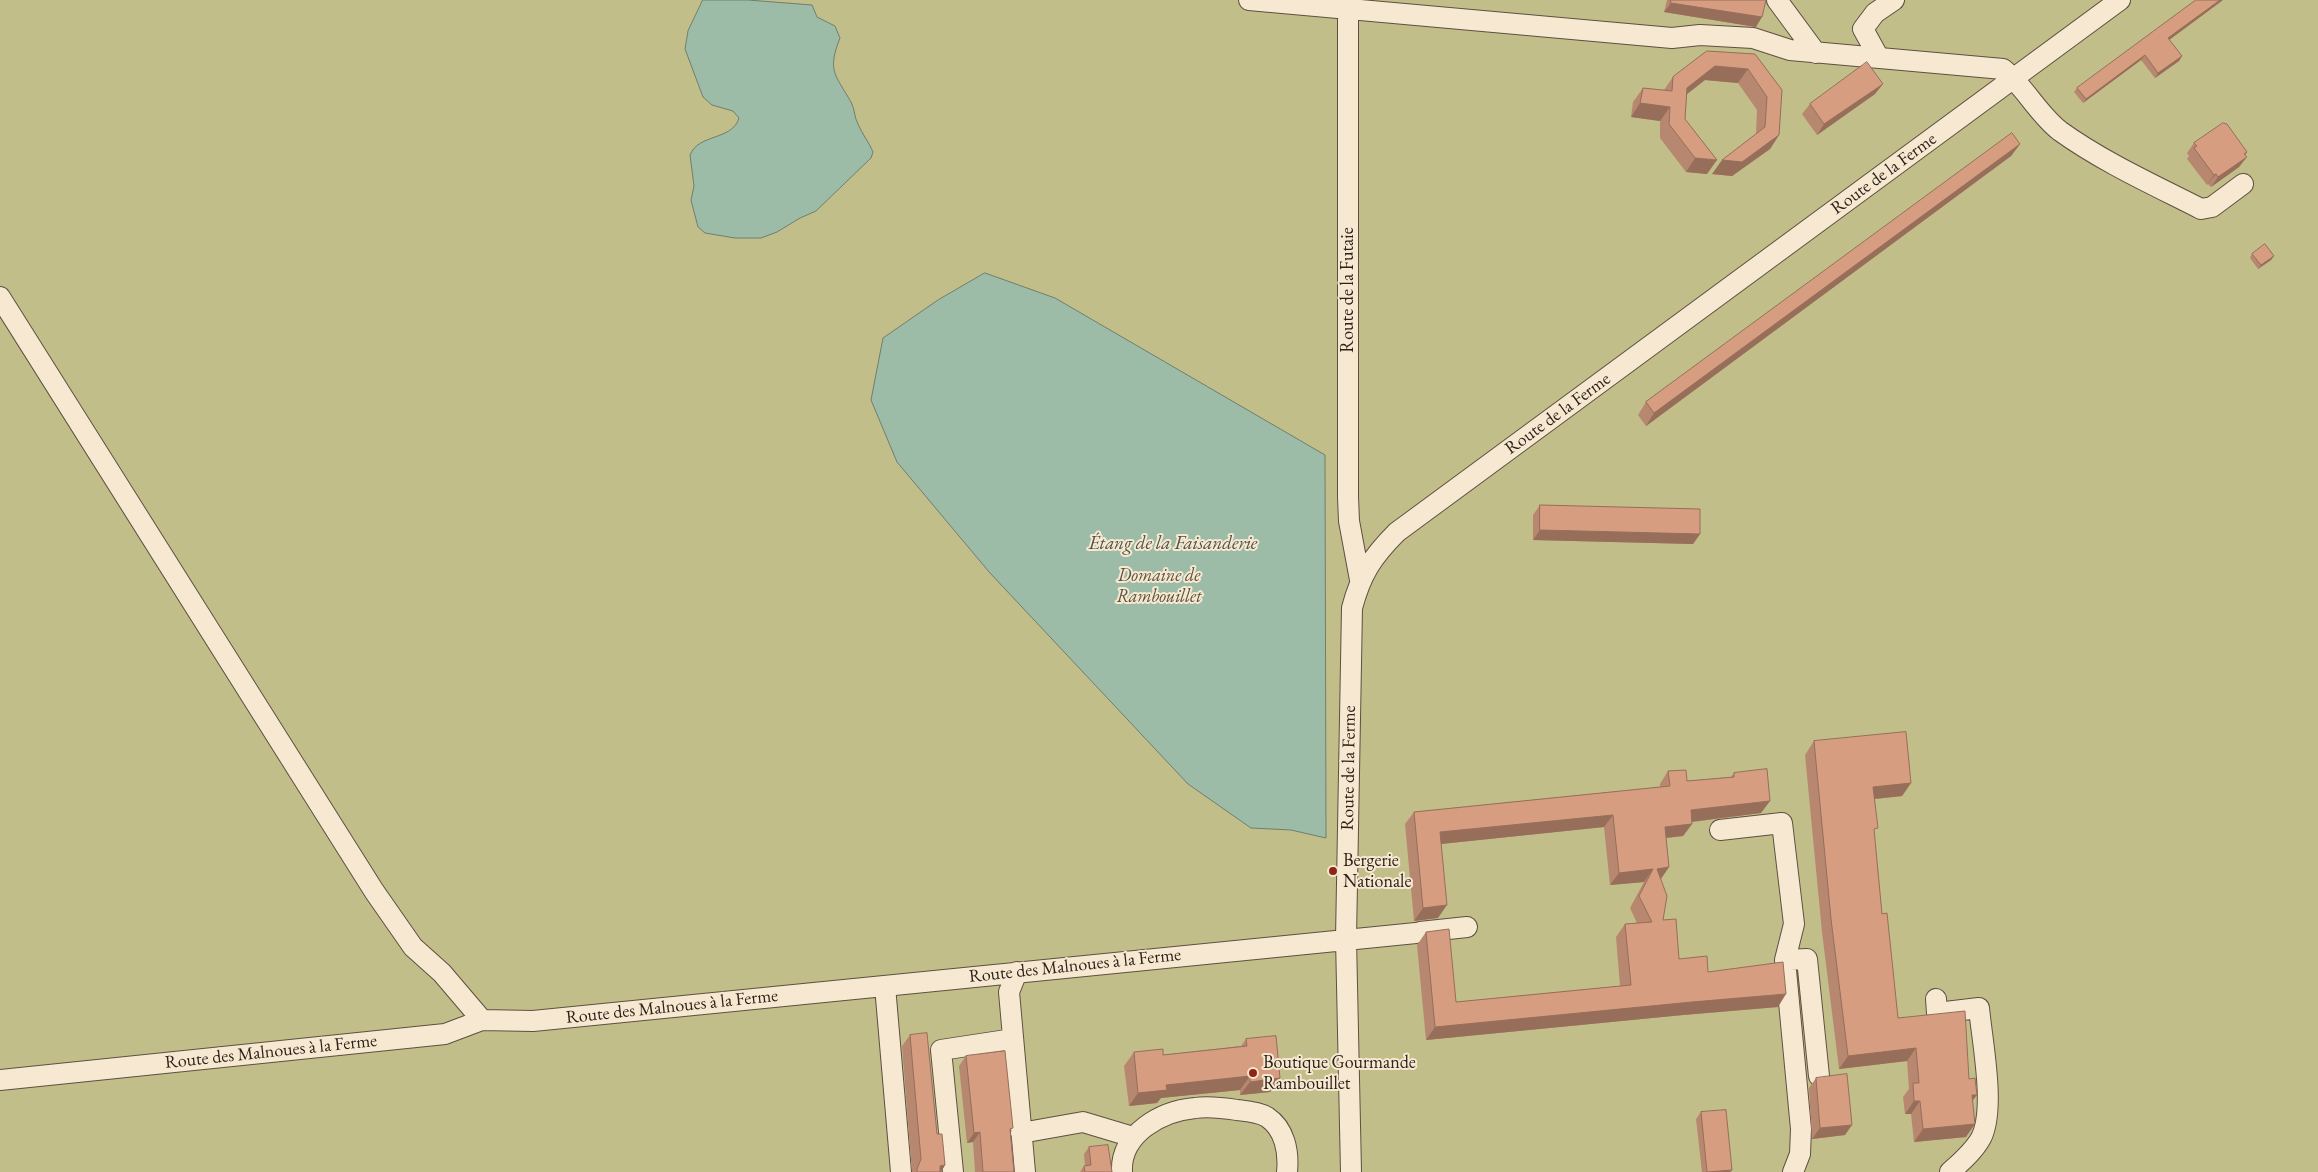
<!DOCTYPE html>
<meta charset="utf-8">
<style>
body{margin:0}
canvas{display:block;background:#f1dcb8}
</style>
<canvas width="2318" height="1172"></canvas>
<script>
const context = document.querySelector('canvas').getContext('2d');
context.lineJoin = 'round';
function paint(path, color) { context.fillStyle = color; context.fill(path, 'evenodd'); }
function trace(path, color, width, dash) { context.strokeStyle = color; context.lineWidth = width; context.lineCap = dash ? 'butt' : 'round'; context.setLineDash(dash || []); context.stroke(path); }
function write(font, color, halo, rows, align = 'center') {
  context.font = font + ' "EB Garamond",serif'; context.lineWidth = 4; context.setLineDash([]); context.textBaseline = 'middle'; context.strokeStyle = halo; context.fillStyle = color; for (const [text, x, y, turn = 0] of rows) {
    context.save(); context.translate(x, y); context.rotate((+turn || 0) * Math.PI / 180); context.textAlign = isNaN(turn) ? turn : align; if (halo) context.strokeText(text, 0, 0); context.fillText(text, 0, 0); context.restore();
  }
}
paint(new Path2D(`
 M0 0H2318V1172H0Z`), '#c2be89');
const water = new Path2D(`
 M703 0H748L812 5 817 17 835 26 840 38C827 71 835 74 851 102 855 109 854 117 858 124 862 134 869 142 873 152L871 158 816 211 800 218 777 232 761 238H735L705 233 698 227 691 200 694 186 690 155C699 133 732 141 739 118L733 111 712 105 703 97 685 49 688 31Z
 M985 273 1055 298 1325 455 1326 838 1291 830 1251 828 1188 784 990 573 897 462 871 400 883 338 938 300Z`);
paint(water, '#9cbca8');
trace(water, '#707e6f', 1);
const minor = new Path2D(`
 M1249 0 1672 38 1700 35 1753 38 1790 50 2003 69C2025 87 2038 114 2060 131 2103 162 2154 185 2201 209L2212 207 2243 184
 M1348 0V497L1349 521 1360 580
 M1777 0 1816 53
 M1879 58 1863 29 1875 13 1894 0
 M0 297 374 891 413 947 442 973 482 1020
 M1720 830 1782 823 1794 924 1785 960 1801 1129 1800 1154 1793 1172
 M1420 932 1467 927
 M1785 960 1807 959 1819 1076
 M1017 972 1009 992 1025 1172
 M885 986 901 1172
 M1936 999 1937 1013 1979 1008C1982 1041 1996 1109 1981 1138 1974 1151 1961 1162 1950 1172
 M0 1080 445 1034 482 1020 533 1021 1416 933
 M1021 1133 1083 1122 1133 1137
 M953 1172 941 1050 1013 1039
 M1122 1172C1120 1134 1161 1111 1195 1108 1208 1106 1224 1108 1237 1110 1246 1111 1259 1112 1267 1117 1285 1129 1289 1152 1287 1172
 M1351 1172 1346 938 1352 608C1361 574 1372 557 1397 532L2120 0`);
trace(minor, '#5e5041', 22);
trace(minor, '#f6e8d1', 20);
paint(new Path2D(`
 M1667 0H1766L1756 27 1664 12Z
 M2223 0 2169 40 2182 56 2179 61 2155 78 2141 60 2083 103 2074 92 2077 88Z
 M1755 54 1779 135 1770 149 1732 176 1712 174 1756 134 1757 110 1738 83 1705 80 1687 94 1685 119 1707 174 1686 172 1660 138V121L1631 117 1633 102 1643 88 1664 90 1673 77Z
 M1875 94 1817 135 1802 114 1810 104Z
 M2194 143 2247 152 2239 167 2211 187 2208 184 2207 185 2187 159 2189 156 2187 153Z
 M2020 144 2011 156 1646 426 1638 415 1646 402Z
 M2252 254 2274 256 2271 260 2258 269 2250 258Z
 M1540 505 1700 534 1693 544 1533 540V515Z
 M1814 741 1911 783 1902 796 1875 799 1874 833 1882 914 1898 1018 1969 1079 1973 1100 1966 1137 1914 1142 1911 1114H1905L1903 1097 1909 1089 1907 1061 1839 1069 1822 932 1805 755Z
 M1668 771 1687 781 1731 777 1734 773 1761 813 1692 822V824L1683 836 1666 838 1669 867 1661 879 1663 920 1679 959 1708 972 1778 1007 1683 1015 1426 1040 1417 945 1426 932 1456 1002 1620 986 1616 937 1625 924 1637 923 1630 908 1644 882 1610 885 1604 827 1441 844 1438 918 1414 921 1405 824 1414 812 1660 787V784Z
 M910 1035 945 1165 941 1172H912L902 1046Z
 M1246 1039 1280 1078 1270 1092 1240 1095V1090L1161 1098 1157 1103 1129 1106 1124 1066 1134 1052 1163 1055 1241 1046Z
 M966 1056 1010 1133 1014 1172H975L973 1142 967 1143 959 1066Z
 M1816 1078 1845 1135 1812 1139 1809 1088Z
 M1701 1112 1732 1170 1730 1172H1702L1696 1119Z
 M1089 1147 1112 1172 1085 1166 1084 1154Z
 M1084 1166 1085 1172H1080Z`), '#b8876f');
paint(new Path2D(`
 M2220 0H2223L2165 43 2168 38Z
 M1671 3 1762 17 1756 27 1664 12Z
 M2145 55 2141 60 2083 103 2086 99Z
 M2182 56 2179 61 2155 78 2158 73Z
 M1715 66 1748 69 1738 83 1705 80 1678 101 1687 88Z
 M1883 84 1875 94 1817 135 1824 124Z
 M1640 103 1670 107 1660 121 1631 117Z
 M1779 135 1770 149 1732 176 1712 174 1722 160Z
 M2020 144 2011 156 1646 426 1654 413Z
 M2247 152 2240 161 2247 157 2239 167 2211 187 2218 177Z
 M1695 158 1717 160 1707 174 1686 172Z
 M2216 174 2208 184 2207 185 2214 175Z
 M2274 256 2271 260 2258 269 2261 265Z
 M1540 530 1700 534 1693 544 1533 540Z
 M1911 783 1902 796 1864 800 1873 787Z
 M1770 801 1761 813 1682 823 1691 810Z
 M1613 815 1604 827 1431 845 1440 832Z
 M1692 824 1683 836 1656 839 1665 827Z
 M1669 867 1660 880 1657 869Z
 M1653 869 1644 882 1610 885 1619 873Z
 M1447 905 1438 918 1414 921 1423 908Z
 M1786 994 1778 1007 1683 1015 1426 1040 1435 1027 1692 1002Z
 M1916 1048 1907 1061 1839 1069 1848 1056Z
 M1250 1076 1240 1090 1161 1098 1157 1103 1129 1106 1138 1093 1166 1085Z
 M1280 1078 1270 1092 1240 1095 1250 1082Z
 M1972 1095H1977L1967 1108Z
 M1914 1101H1920L1911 1114H1905Z
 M1975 1124 1966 1137 1914 1142 1923 1129Z
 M1852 1125 1845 1135 1812 1139 1820 1128Z
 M980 1132 973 1142 967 1143 974 1133Z
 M945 1165 941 1172H935L940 1166Z
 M1732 1170 1730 1172H1714Z`), '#966e5a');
const building = new Path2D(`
 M1671 0H1766L1762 17 1671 3Z
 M2196 0H2220L2168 38 2182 56 2158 73 2145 55 2086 99 2077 88Z
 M1707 51 1755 54 1782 90 1779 135 1742 162 1722 160 1765 127 1767 97 1748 69 1715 66 1687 88 1685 119 1717 160 1695 158 1669 124 1670 107 1640 103 1643 88 1672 91 1673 77Z
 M1867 62 1883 84 1824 124 1810 104Z
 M2223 123 2227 124 2247 152 2244 154 2247 157 2218 177 2216 174 2214 175 2194 148 2197 146 2194 143Z
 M2012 133 2020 144 1654 413 1646 402Z
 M2265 244 2274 256 2261 265 2252 254Z
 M1540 505 1700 509V534L1540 530Z
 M1906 732 1911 783 1873 787 1878 828 1874 829 1882 914 1887 913 1898 1018 1965 1011 1969 1079 1975 1078 1977 1095H1972L1975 1124 1923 1129 1920 1101H1914L1913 1083H1919L1916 1048 1848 1056 1831 919 1814 741Z
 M1767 769 1770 801 1691 810 1692 824 1665 827 1669 867 1657 869 1667 896 1663 920 1676 919 1679 959 1707 956 1708 972 1783 962 1786 994 1692 1002 1435 1027 1426 932 1449 929 1456 1002 1631 985 1625 924 1652 922 1639 896 1653 869 1619 873 1613 815 1440 832 1447 905 1423 908 1414 812 1670 786 1668 771 1686 770 1687 781 1734 777V773Z
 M927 1033 937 1134H942L945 1165 940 1166V1172H917V1169L921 1159 910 1035Z
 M1276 1036 1280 1078 1250 1082V1076L1166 1085 1167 1090 1138 1093 1134 1052 1163 1049V1055L1247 1046 1246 1039Z
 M1005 1051 1013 1128 1010 1129 1014 1172H983L980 1132 974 1133 966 1056Z
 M1847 1074 1852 1125 1820 1128 1816 1078Z
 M1726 1110 1732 1170 1707 1172 1701 1112Z
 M1108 1145 1112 1172H1085L1084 1166 1091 1165 1089 1147Z`);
paint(building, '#d69d81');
trace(building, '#966e5a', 1);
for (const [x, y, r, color] of [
 [1333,871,5,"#8f2418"],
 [1253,1073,5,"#8f2418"]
]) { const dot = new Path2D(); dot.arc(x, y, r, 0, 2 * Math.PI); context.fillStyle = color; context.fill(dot); trace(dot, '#f6e8d1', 2); }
write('18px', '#2d2119', '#f6e8d1', [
 ["Route de la Ferme",1884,174,-36],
 ["Route de la Futaie",1348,290,-90],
 ["Route de la Ferme",1558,414,-36],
 ["Route de la Ferme",1349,768,-89],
 ["Route des Malnoues à la Ferme",1075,966,-6],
 ["Route des Malnoues à la Ferme",672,1007,-6],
 ["Route des Malnoues à la Ferme",271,1052,-6]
]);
write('italic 18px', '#5a503b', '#f6e8d1', [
 ["Domaine de",1159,576],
 ["Rambouillet",1159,597]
]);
write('18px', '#2d2119', '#f6e8d1', [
 ["Bergerie",1343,861],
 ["Nationale",1343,882],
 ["Boutique Gourmande",1263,1063],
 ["Rambouillet",1263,1084]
], 'left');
write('italic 19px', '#4e5044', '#f6e8d1', [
 ["Étang de la Faisanderie",1173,544]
]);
</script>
